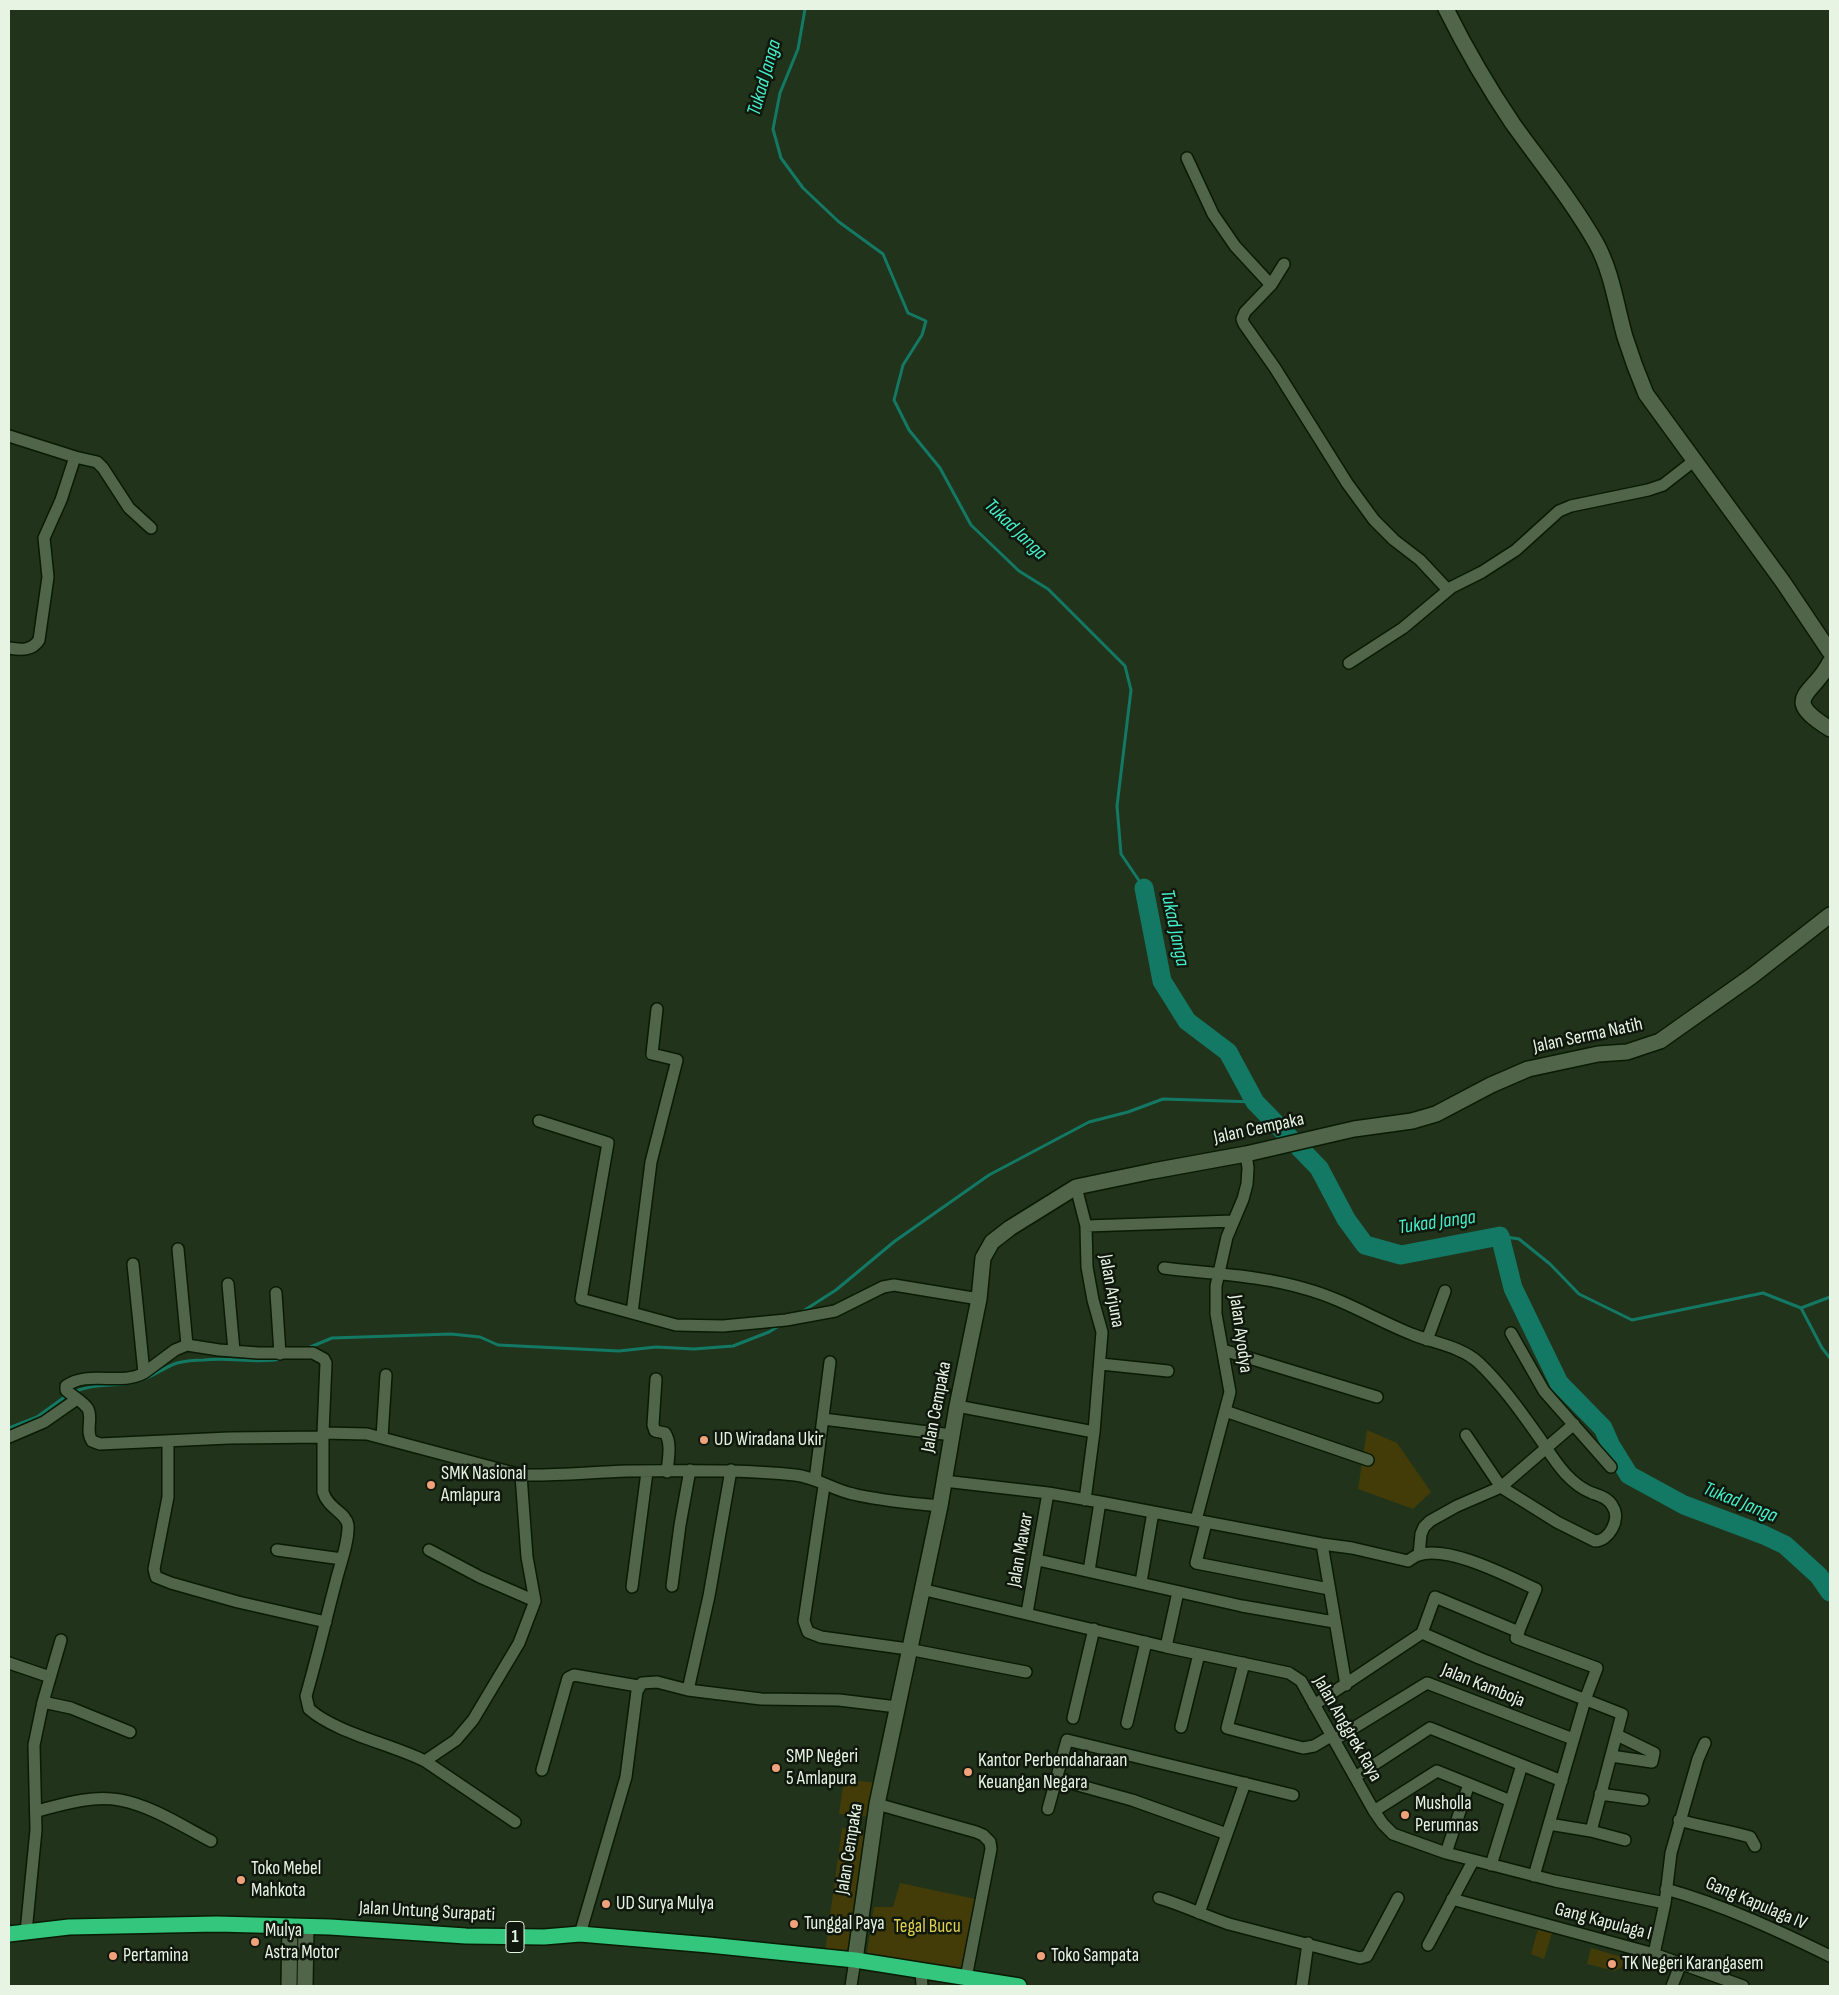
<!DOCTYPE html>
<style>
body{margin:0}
#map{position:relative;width:1839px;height:1995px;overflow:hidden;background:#21331a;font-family:"Sofia Sans Condensed",sans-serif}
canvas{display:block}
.frame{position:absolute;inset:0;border:10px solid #e7f3e3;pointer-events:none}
</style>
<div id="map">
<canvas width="1839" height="1995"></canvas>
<div class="frame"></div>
</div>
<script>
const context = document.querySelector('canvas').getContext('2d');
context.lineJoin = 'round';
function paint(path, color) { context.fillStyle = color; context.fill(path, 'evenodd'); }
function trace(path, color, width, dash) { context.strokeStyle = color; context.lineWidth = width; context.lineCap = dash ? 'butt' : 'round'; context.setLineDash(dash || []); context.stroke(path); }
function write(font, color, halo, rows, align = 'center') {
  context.font = font + ' "Sofia Sans Condensed",sans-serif'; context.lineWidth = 5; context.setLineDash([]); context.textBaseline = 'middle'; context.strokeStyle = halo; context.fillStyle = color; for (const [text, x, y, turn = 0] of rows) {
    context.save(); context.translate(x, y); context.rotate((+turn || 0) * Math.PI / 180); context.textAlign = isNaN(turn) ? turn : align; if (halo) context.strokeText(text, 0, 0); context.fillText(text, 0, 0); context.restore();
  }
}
paint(new Path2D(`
 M1367 1430 1397 1443 1431 1492 1413 1509 1358 1489Z
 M844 1779 876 1783 870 1817 839 1814Z
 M842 1828 868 1832 859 1873 853 1932 845 1955 825 1952Z
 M900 1883 980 1900 960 1970 866 1958 874 1907H893Z
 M1538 1929 1552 1933 1544 1959 1531 1954Z
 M1591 1948 1625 1958 1622 1967 1615 1971 1587 1964Z`), '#433c08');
trace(new Path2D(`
 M805 9 798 49 780 93 773 129 781 158 803 188 839 222 883 254 908 313 926 321 922 335 903 365 894 400 909 430 940 468 971 525 1019 571 1048 589 1125 666 1131 690 1117 806 1121 854 1144 888
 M1500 1236 1519 1239 1550 1264 1579 1294 1632 1320 1763 1293 1801 1308 1830 1297
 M1801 1308 1822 1348 1830 1358
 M800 1313 836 1290 895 1241 989 1175 1089 1122 1128 1112 1163 1099 1255 1102
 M308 1348 332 1338 451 1334 480 1337 498 1345 619 1351 656 1347 694 1349 733 1346 769 1332 782 1324
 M74 1392C93 1383 115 1387 135 1382 151 1379 162 1368 177 1363 185 1361 196 1360 204 1360 230 1357 256 1364 281 1359
 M9 1428 37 1417 66 1396`), '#137964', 3);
trace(new Path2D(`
 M1144 888 1162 981 1187 1021 1228 1052 1255 1102 1319 1168 1346 1219 1365 1245 1401 1255 1500 1236 1513 1288 1559 1383 1603 1428 1611 1446 1629 1475 1684 1505 1764 1535 1785 1545 1819 1576 1830 1592`), '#137964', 19);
const street = new Path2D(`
 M1187 158 1213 214 1235 246 1271 285
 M1284 264 1271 285 1245 312 1242 319 1244 324 1275 368 1347 483 1374 520 1394 540 1420 560 1448 590
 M9 436 75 457
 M9 648C21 650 32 651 39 640L48 577 44 538 61 500 75 457 97 462 103 468 129 508 151 528
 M1349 663 1403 628 1452 587 1482 572 1516 550 1559 511 1571 506 1648 490 1663 485 1695 460
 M539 1121 608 1143 581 1299 676 1325 723 1326 786 1320 835 1311 883 1287 894 1285 979 1299
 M1076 1187 1086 1226 1087 1267 1093 1300 1102 1332 1094 1432 1085 1500
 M1086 1226 1233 1221
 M178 1249 187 1345
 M133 1264 144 1373 175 1350 187 1345 219 1350 258 1353H313L324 1359 326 1363 323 1433V1492C328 1509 346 1512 348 1525 349 1541 340 1565 336 1581 326 1619 317 1658 306 1696L309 1709C336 1733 391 1744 425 1761L515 1822
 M1164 1268C1211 1274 1260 1275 1306 1289 1343 1299 1378 1321 1414 1335 1435 1343 1462 1347 1479 1363 1501 1384 1519 1409 1536 1433 1552 1455 1565 1482 1592 1493 1600 1496 1609 1498 1613 1507 1621 1519 1609 1541 1595 1541L1557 1522 1501 1487 1466 1435
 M228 1284 234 1351
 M276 1293 280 1354
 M632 1313 651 1162 677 1060 652 1054 657 1009
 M1511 1333 1544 1391 1611 1467
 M1427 1340 1445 1291
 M1223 1350 1377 1397
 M1101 1364 1168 1371
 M144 1373C121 1386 88 1370 66 1386V1390C72 1396 83 1401 88 1409 93 1419 85 1431 92 1441L100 1444 229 1438 323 1437
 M656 1379 653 1425 655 1431 665 1433C672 1443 668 1460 667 1472
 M957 1406 1094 1432
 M1225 1411 1368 1460
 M823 1419 952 1435
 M323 1433 367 1434 521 1475C557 1476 592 1472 628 1471 684 1471 740 1469 795 1475 816 1477 833 1490 853 1494 881 1501 911 1503 940 1506
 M9 1437 44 1422 77 1399
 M382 1437 386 1375
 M168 1441V1497L154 1569 156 1577 171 1583 238 1602 326 1622
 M815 1480 830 1362
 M944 1481 1048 1493 1100 1502 1322 1544 1352 1548 1408 1561C1411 1559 1415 1556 1418 1555 1449 1545 1507 1576 1536 1589L1516 1638 1597 1668 1585 1700 1534 1876
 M824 1486 804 1621 808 1632 821 1637 908 1649 1026 1672
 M1196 1520 1230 1392 1216 1314V1286L1227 1237 1243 1199 1247 1184 1248 1168 1246 1154
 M1206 1523 1196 1563 1329 1589
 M1322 1544 1346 1685
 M277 1550 342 1559
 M429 1550 480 1577 535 1601
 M1419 1555 1421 1534 1424 1527 1430 1521 1457 1506 1501 1487 1574 1424
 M1038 1560 1242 1606 1334 1622
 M1089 1571 1100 1502
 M1141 1582 1153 1512
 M672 1586 680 1525 690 1470
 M632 1587 647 1472
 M921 1589 1166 1647 1289 1673 1301 1681 1374 1811 1383 1824 1393 1834 1446 1853 1555 1881 1665 1903
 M1027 1613 1048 1493
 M1422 1633 1435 1597 1519 1632
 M1166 1647 1178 1592
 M9 1663 50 1677
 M1244 1663 1227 1728 1303 1748 1314 1746 1331 1736
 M688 1690 709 1596 731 1470
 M43 1702 71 1708 130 1732
 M1314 1705 1422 1633 1479 1658 1622 1714 1591 1831
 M1073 1718 1094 1629
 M1127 1723 1146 1642
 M1181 1727 1199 1654
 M1334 1740 1427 1683 1573 1739
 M1611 1756 1652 1762 1654 1753 1617 1735
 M425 1761 456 1740 473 1720 519 1643 535 1601 527 1557 521 1475
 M542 1770 568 1678 574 1675 638 1686
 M1355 1777 1430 1728 1562 1781
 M1056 1779 1132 1800 1227 1834
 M1600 1794 1643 1800
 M877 1804 976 1832 983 1835 990 1842 991 1849 966 1978
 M1048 1809 1067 1740 1293 1795
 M37 1811C64 1804 92 1795 120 1800 152 1806 182 1826 211 1841
 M1374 1811 1437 1771 1511 1801
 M1679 1820C1703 1827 1727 1830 1750 1837L1755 1846
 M1549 1824 1591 1831 1625 1840
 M1446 1853 1469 1784
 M1491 1865 1522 1765
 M1666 1889C1723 1905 1777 1930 1830 1956
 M1159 1898C1183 1905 1205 1916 1229 1924L1360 1958 1367 1956 1398 1898
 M1452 1899 1654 1954 1743 1986
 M1199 1913 1245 1783
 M26 1932 36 1830 34 1745 43 1702 61 1640
 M580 1934 626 1777 637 1691 642 1683 657 1682 688 1690 761 1699 839 1700 897 1707
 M1428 1945 1473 1861
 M1654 1954 1665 1903 1671 1853 1698 1759 1705 1743
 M921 1971 922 1986
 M851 1986 855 1960
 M1302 1986 1308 1943
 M1672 1986 1681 1963`);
const secondary = new Path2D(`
 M1446 9C1466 49 1488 87 1513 124 1541 163 1572 201 1596 243 1612 272 1616 305 1625 337 1631 356 1638 375 1646 394L1783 582 1830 652
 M1830 662C1813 696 1779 697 1830 729
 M855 1960 877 1804 940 1506 957 1406 979 1299 983 1258 992 1242 1010 1228 1076 1187 1153 1171 1246 1154 1354 1129 1412 1121 1436 1114 1491 1085 1528 1069 1598 1054 1627 1052 1660 1041 1752 976 1830 915
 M289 1986 290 1926
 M305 1986 306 1927`);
const highway = new Path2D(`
 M9 1934 69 1927 217 1924 330 1927 466 1936 544 1937 580 1934 709 1945 855 1960 1019 1986`);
trace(street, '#091b04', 14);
trace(secondary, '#091b04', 18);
trace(highway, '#091b04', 18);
trace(street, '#506549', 11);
trace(secondary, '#506549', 15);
trace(highway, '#33c67c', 15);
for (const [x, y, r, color] of [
 [704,1440,5,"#f0a27a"],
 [431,1485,5,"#f0a27a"],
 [776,1768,5,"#f0a27a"],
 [968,1772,5,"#f0a27a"],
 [1405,1815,5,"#f0a27a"],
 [241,1880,5,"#f0a27a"],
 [606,1904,5,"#f0a27a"],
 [794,1924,5,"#f0a27a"],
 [255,1942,5,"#f0a27a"],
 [113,1956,5,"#f0a27a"],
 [1041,1956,5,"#f0a27a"],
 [1612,1964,5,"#f0a27a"]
]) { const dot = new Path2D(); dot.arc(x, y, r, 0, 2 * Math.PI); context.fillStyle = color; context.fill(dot); trace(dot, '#10180d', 2); }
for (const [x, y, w] of [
 [515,1937,18]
]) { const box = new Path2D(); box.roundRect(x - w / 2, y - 15.5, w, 31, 4); context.fillStyle = '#10180d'; context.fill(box); trace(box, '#e7f3e3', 1); }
write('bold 18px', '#e7f3e3', null, [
 ["1",515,1937]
]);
write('19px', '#e7f3e3', '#10180d', [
 ["Jalan Serma Natih",1588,1036,-12],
 ["Jalan Cempaka",1259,1129,-12],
 ["Jalan Arjuna",1111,1291,80],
 ["Jalan Ayodya",1240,1334,82],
 ["Jalan Cempaka",937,1407,-79],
 ["Jalan Mawar",1021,1550,-80],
 ["Jalan Kamboja",1483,1686,22],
 ["Jalan Anggrek Raya",1347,1729,60],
 ["Jalan Cempaka",850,1849,-81],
 ["Gang Kapulaga IV",1756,1904,23],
 ["Jalan Untung Surapati",427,1912,3],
 ["Gang Kapulaga I",1603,1922,15]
]);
write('19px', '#e7f3e3', '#10180d', [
 ["UD Wiradana Ukir",714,1440],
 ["SMK Nasional",441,1474],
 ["Amlapura",441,1496],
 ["SMP Negeri",786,1757],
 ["5 Amlapura",786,1779],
 ["Kantor Perbendaharaan",978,1761],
 ["Keuangan Negara",978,1783],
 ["Musholla",1415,1804],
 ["Perumnas",1415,1826],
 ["Toko Mebel",251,1869],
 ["Mahkota",251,1891],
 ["UD Surya Mulya",616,1904],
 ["Tunggal Paya",804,1924],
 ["Mulya",265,1931],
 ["Astra Motor",265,1953],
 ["Pertamina",123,1956],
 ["Toko Sampata",1051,1956],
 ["TK Negeri Karangasem",1622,1964]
], 'left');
write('19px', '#e0cf50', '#10180d', [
 ["Tegal Bucu",927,1927]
]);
write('italic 20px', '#46efca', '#10180d', [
 ["Tukad Janga",765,78,-74],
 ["Tukad Janga",1015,530,44],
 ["Tukad Janga",1174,928,78],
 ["Tukad Janga",1437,1223,-8],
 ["Tukad Janga",1740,1503,22]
]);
</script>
